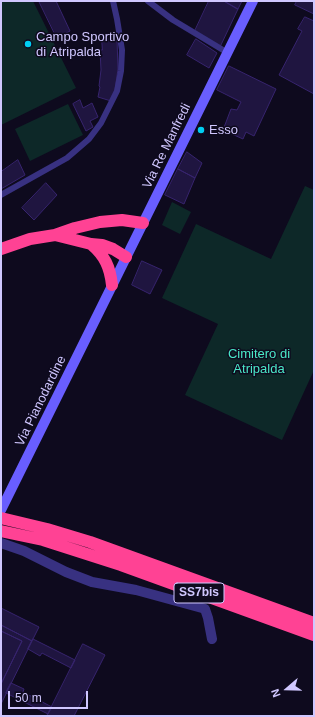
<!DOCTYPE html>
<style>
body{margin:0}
#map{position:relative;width:315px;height:717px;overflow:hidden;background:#0e0a1e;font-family:Helvetica,sans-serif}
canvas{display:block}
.frame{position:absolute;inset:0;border:2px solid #d0c7ff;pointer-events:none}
.north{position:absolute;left:267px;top:669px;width:40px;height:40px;-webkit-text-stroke:3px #0e0a1e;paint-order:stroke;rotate:250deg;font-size:11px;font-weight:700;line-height:16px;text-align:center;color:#d0c7ff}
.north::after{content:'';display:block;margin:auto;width:14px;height:18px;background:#d0c7ff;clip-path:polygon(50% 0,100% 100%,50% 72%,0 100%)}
.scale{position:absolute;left:8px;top:691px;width:80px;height:18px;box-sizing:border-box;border:2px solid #d0c7ff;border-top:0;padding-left:5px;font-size:12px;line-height:14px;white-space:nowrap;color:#d0c7ff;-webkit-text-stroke:3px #0e0a1e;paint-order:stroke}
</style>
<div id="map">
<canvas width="315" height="717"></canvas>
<div class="frame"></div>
<div class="north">N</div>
<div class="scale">50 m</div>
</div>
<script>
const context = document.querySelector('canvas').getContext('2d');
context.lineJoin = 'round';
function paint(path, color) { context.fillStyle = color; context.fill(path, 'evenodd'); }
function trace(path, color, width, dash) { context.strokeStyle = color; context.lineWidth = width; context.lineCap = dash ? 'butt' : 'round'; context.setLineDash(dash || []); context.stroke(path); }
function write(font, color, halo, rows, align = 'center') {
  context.font = font + ' Helvetica,sans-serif'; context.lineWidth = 3; context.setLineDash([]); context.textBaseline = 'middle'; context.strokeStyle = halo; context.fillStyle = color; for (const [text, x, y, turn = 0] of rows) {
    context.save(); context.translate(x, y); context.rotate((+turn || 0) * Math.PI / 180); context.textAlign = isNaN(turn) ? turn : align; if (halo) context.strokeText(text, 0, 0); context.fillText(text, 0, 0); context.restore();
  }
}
paint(new Path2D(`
 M1 1H33L76 88 1 125Z
 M68 104 83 135 30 161 15 129Z
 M305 186 314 190V370L282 440 185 395 218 324 162 298 196 224 271 259Z
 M172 202 191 212 180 234 162 225Z`), '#0d2828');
const building = new Path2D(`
 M39 1H56L70 31 57 38Z
 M209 1H224L238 9 220 47 194 33Z
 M224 1H242L238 9Z
 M297 1H314V14L295 5Z
 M305 17 314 21V94L279 75 302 31 298 29Z
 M102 39H117L118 69 115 90 111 101 98 97 100 87 99 86 101 70 100 50H102Z
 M196 39 217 53 209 68 187 55Z
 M229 66 276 89 254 136 246 132 243 139 223 130 231 109 237 110 241 102 217 90Z
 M80 100 83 108 92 103 98 117 90 121 93 127 86 131 73 104Z
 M187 152 202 163 195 178 178 169Z
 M18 160 25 175 1 189V172Z
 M178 169 195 178 184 204 165 195Z
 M46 183 57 195 34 220 22 208Z
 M142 261 162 270 150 294 132 285Z
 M1 608 39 627 32 641 1 625Z
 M1 625 32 641 1 704V684L22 641 1 631Z
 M1 631 22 641 1 684Z
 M33 639 75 660 71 668 42 653 40 656 28 649Z
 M83 644 105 655 74 716H47Z
 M11 683 24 689 23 692 52 707 48 714 6 693Z`);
paint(building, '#1f1540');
trace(building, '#37246e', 1);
trace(new Path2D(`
 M148 1 173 20 228 53
 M1 195 67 158 89 139 101 123 117 91 121 71 122 50 117 19 113 1`), '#383181', 6);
trace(new Path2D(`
 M1 543 24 551 66 572 92 582 136 590 202 608 205 609 208 618 212 639`), '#383181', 10);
trace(new Path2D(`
 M1 510 253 1`), '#695eff', 10);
trace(new Path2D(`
 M55 235 91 244 102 245 113 249 126 257
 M91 244C105 256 110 267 112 285
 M1 249 30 239 55 235 75 228 100 222 122 220 143 223
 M1 518 47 529 90 542 314 623
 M1 531 43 540 121 565 314 635`), '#ff4294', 12);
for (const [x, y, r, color] of [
 [28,44,4,"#00cef2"],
 [201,130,4,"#00cef2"]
]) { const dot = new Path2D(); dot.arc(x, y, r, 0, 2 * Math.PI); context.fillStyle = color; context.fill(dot); trace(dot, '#0e0a1e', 1.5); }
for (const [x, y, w] of [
 [199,593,50]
]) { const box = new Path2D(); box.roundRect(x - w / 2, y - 10, w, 20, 3); context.fillStyle = '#0e0a1e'; context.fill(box); trace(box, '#d0c7ff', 1); }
write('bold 12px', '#d0c7ff', null, [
 ["SS7bis",199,593]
]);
write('13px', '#d0c7ff', '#0e0a1e', [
 ["Campo Sportivo",36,37],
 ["di Atripalda",36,52],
 ["Esso",209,130]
], 'left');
write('13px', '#d0c7ff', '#0e0a1e', [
 ["Via Re Manfredi",167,146,-64],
 ["Via Pianodardine",41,401,-64]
]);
write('13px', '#4ae8c8', '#0e0a1e', [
 ["Cimitero di",259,354],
 ["Atripalda",259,369]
]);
</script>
